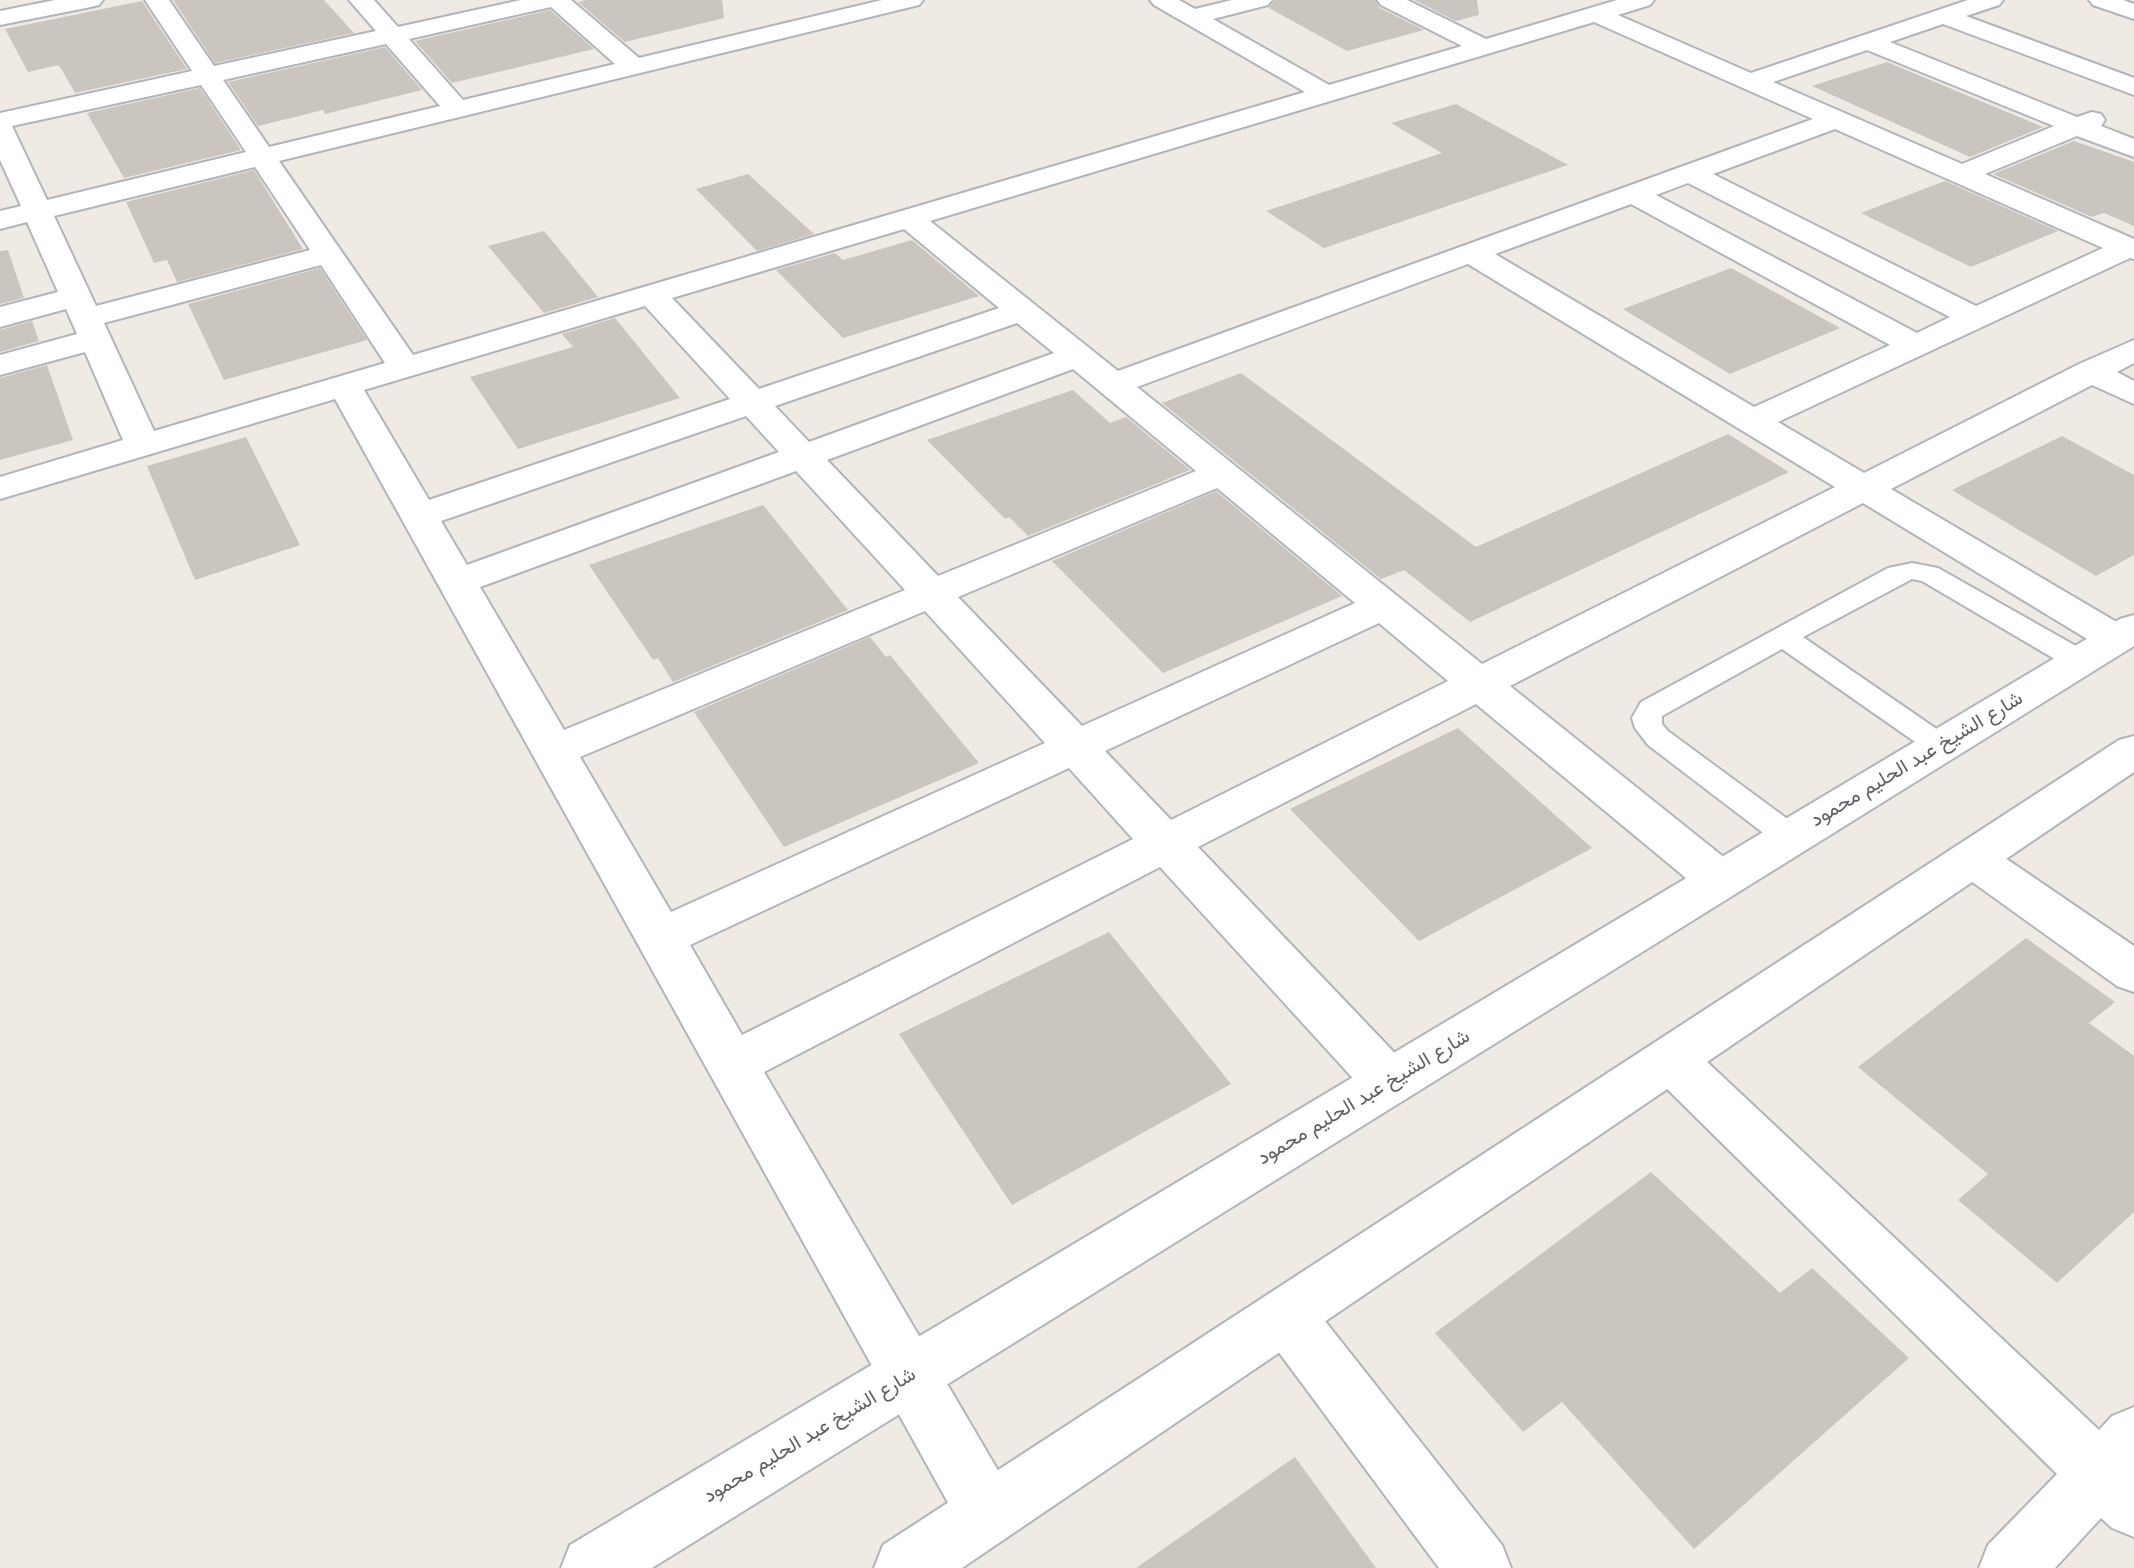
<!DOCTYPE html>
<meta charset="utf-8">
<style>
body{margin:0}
canvas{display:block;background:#efeae3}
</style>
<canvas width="2134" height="1568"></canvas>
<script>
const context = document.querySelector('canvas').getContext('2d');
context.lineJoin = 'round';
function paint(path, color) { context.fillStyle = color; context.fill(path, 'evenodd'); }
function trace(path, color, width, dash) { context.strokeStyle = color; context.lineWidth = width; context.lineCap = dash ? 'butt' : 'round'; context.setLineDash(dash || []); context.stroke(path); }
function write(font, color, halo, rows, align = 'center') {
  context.font = font + ' Poppins,Vazirmatn,sans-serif'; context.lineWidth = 7; context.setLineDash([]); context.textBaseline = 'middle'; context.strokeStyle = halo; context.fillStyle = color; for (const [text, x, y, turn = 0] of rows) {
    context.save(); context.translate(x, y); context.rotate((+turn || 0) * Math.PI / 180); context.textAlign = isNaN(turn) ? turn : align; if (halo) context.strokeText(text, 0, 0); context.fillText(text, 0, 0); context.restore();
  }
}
paint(new Path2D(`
 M173 0H324L354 33 215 63Z
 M586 0H722L724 18 625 42 578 2Z
 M1275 0H1374L1380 8 1424 30 1347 51 1269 8Z
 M1414 0H1477L1479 15 1456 21Z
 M142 1 187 69 75 93 59 65 28 72 5 29Z
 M550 10 594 49 452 83 415 41Z
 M385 47 422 90 325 114 323 110 258 126 228 82Z
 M1887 62 2043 127 1970 157 1812 86Z
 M200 88 241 150 124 178 87 113Z
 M1456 104 1568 165 1324 248 1266 211 1442 153 1391 123Z
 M2074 141 2134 162V226L2104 213 2092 217 1993 174Z
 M254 170 303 249 177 282 167 260 154 263 126 202Z
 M748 174 814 234 757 251 696 189Z
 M1945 181 2058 231 1971 267 1861 213Z
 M544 231 598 297 544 313 488 246Z
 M912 240 979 296 843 338 776 270 835 253 843 260Z
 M8 250 24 298 0 304V251Z
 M320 268 367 340 224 380 188 304Z
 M1731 268 1840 328 1730 374 1623 309Z
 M615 318 680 398 518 449 470 377 573 347 562 334Z
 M32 321 39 341 0 352V330Z
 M47 365 73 440 0 460V378Z
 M1241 373 1476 547 1728 434 1789 472 1470 622 1404 570 1381 579 1162 403Z
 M1073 390 1110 423 1126 417 1190 470 1028 536 1009 517 1005 519 927 440Z
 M2062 436 2134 475V555L2096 576 1952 490Z
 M246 437 300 545 195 580 147 466Z
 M1216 491 1342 596 1163 673 1052 561Z
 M763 505 848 610 673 682 658 658 653 660 589 565Z
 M870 637 886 657 890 655 979 763 784 847 694 712Z
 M1458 728 1592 848 1419 941 1290 809Z
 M1109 932 1231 1084 1012 1205 899 1034Z
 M2026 938 2115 1002 2089 1023 2134 1056V1212L2057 1283 1958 1200 1988 1174 1858 1067Z
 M1651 1172 1780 1293 1812 1268 1909 1358 1694 1549 1562 1402 1523 1432 1435 1333Z
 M1295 1457 1376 1568H1136Z`), '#cac5bf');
const service = new Path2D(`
 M1912 563 1938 568 2090 654 2094 661 2090 668 2080 670 2070 668 1922 581 1912 579 1803 637 1951 739 1956 746 1951 753 1941 756 1931 753 1782 649 1662 716V724L1668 731 1801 829 1805 837 1801 845 1790 848 1779 845 1648 745 1635 728 1632 718 1641 702 1888 568Z`);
const minor = new Path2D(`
 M145 0H169L214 66 376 31 349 0H374L398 27 521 0H571L639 58 882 0H923L919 5 279 161 413 355 1305 92 1154 5 1150 0H1179L1195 9 1232 0H1272L1268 5 1213 19 1329 85 1462 46 1381 5 1377 0H1407L1486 39 1617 0H1654L1650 5 1618 15 1751 73 1968 0H2003L1999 5 1966 16 2134 78V95L1943 24 1890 42 2077 117 2092 112 2101 114 2105 120 2101 126 2134 139V157L2077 136 1985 174 2134 239V259L2130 258 1778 422 1864 473 2079 364 2134 340V363L2117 372 2134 381V404L2092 385 1891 489 2130 630 2134 642 2130 648 2116 652 2102 648 1863 503 1510 686 1736 867 1743 880 1736 893 1720 898 1704 893 1476 704 1198 847 1407 1066 1415 1082 1407 1098 1389 1104 1371 1098 1160 867 764 1072 1010 1491 1020 1513 1010 1535 988 1545 966 1535 335 399 0 499V477L123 440 85 352 0 375V355L77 334 66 309 0 327V307L58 292 27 222 0 229V211L21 206 0 160V113L192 71ZM551 7 615 64 463 100 409 39ZM1594 22 1813 119 1118 371 930 221ZM386 44 440 106 269 147 223 80ZM1867 50 2054 126 1962 164 1773 82ZM201 85 246 152 47 200 12 126ZM1835 129 2103 248 1976 306 1713 174ZM255 167 310 250 96 306 54 216ZM1688 183 1950 317 1917 333 1656 195ZM1631 204 1890 345 1754 407 1495 254ZM904 229 999 308 759 389 672 298ZM1468 264 1835 487 1482 664 1137 387ZM321 265 385 363 154 431 104 323ZM645 306 730 399 429 500 364 390ZM1017 323 1054 353 809 442 775 406ZM1073 369 1196 471 938 576 827 460ZM746 416 779 452 467 565 441 521ZM796 471 905 590 564 730 480 587ZM1217 488 1355 603 1082 726 958 597ZM925 611 1045 743 671 912 580 757ZM1379 623 1448 681 1171 820 1105 751ZM1069 768 1133 839 742 1035 690 945Z
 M1973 842 1989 847 2134 946V992L2117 986 1957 871 1950 859 1957 847Z
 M1671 1039 1689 1045 2099 1430 2112 1416 2134 1407V1537L2112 1528 2101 1518 2055 1568H1979L1988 1545 2057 1474 1653 1075 1645 1060 1653 1045Z
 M1286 1289 1306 1297 1502 1545 1511 1568H1439L1266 1335 1257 1316 1266 1297Z`);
const tertiary = new Path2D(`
 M55 0H103L99 5 91 7 0 25V11Z
 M2089 0H2123L2134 4V19L2093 5Z
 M2134 615V646L652 1568H561L570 1545 2120 619Z
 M2134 736V772L962 1568H874L883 1545 2119 740Z`);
trace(service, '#b1b5b9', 4);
trace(minor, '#b1b5b9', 4);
trace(tertiary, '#b1b5b9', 4);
paint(service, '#fff');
paint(minor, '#fff');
paint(tertiary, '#fff');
write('20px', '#5b6164', '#fff', [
 ["شارع الشيخ عبد الحليم محمود",1917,760,-31],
 ["شارع الشيخ عبد الحليم محمود",1364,1098,-31],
 ["شارع الشيخ عبد الحليم محمود",810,1436,-31]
]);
</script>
